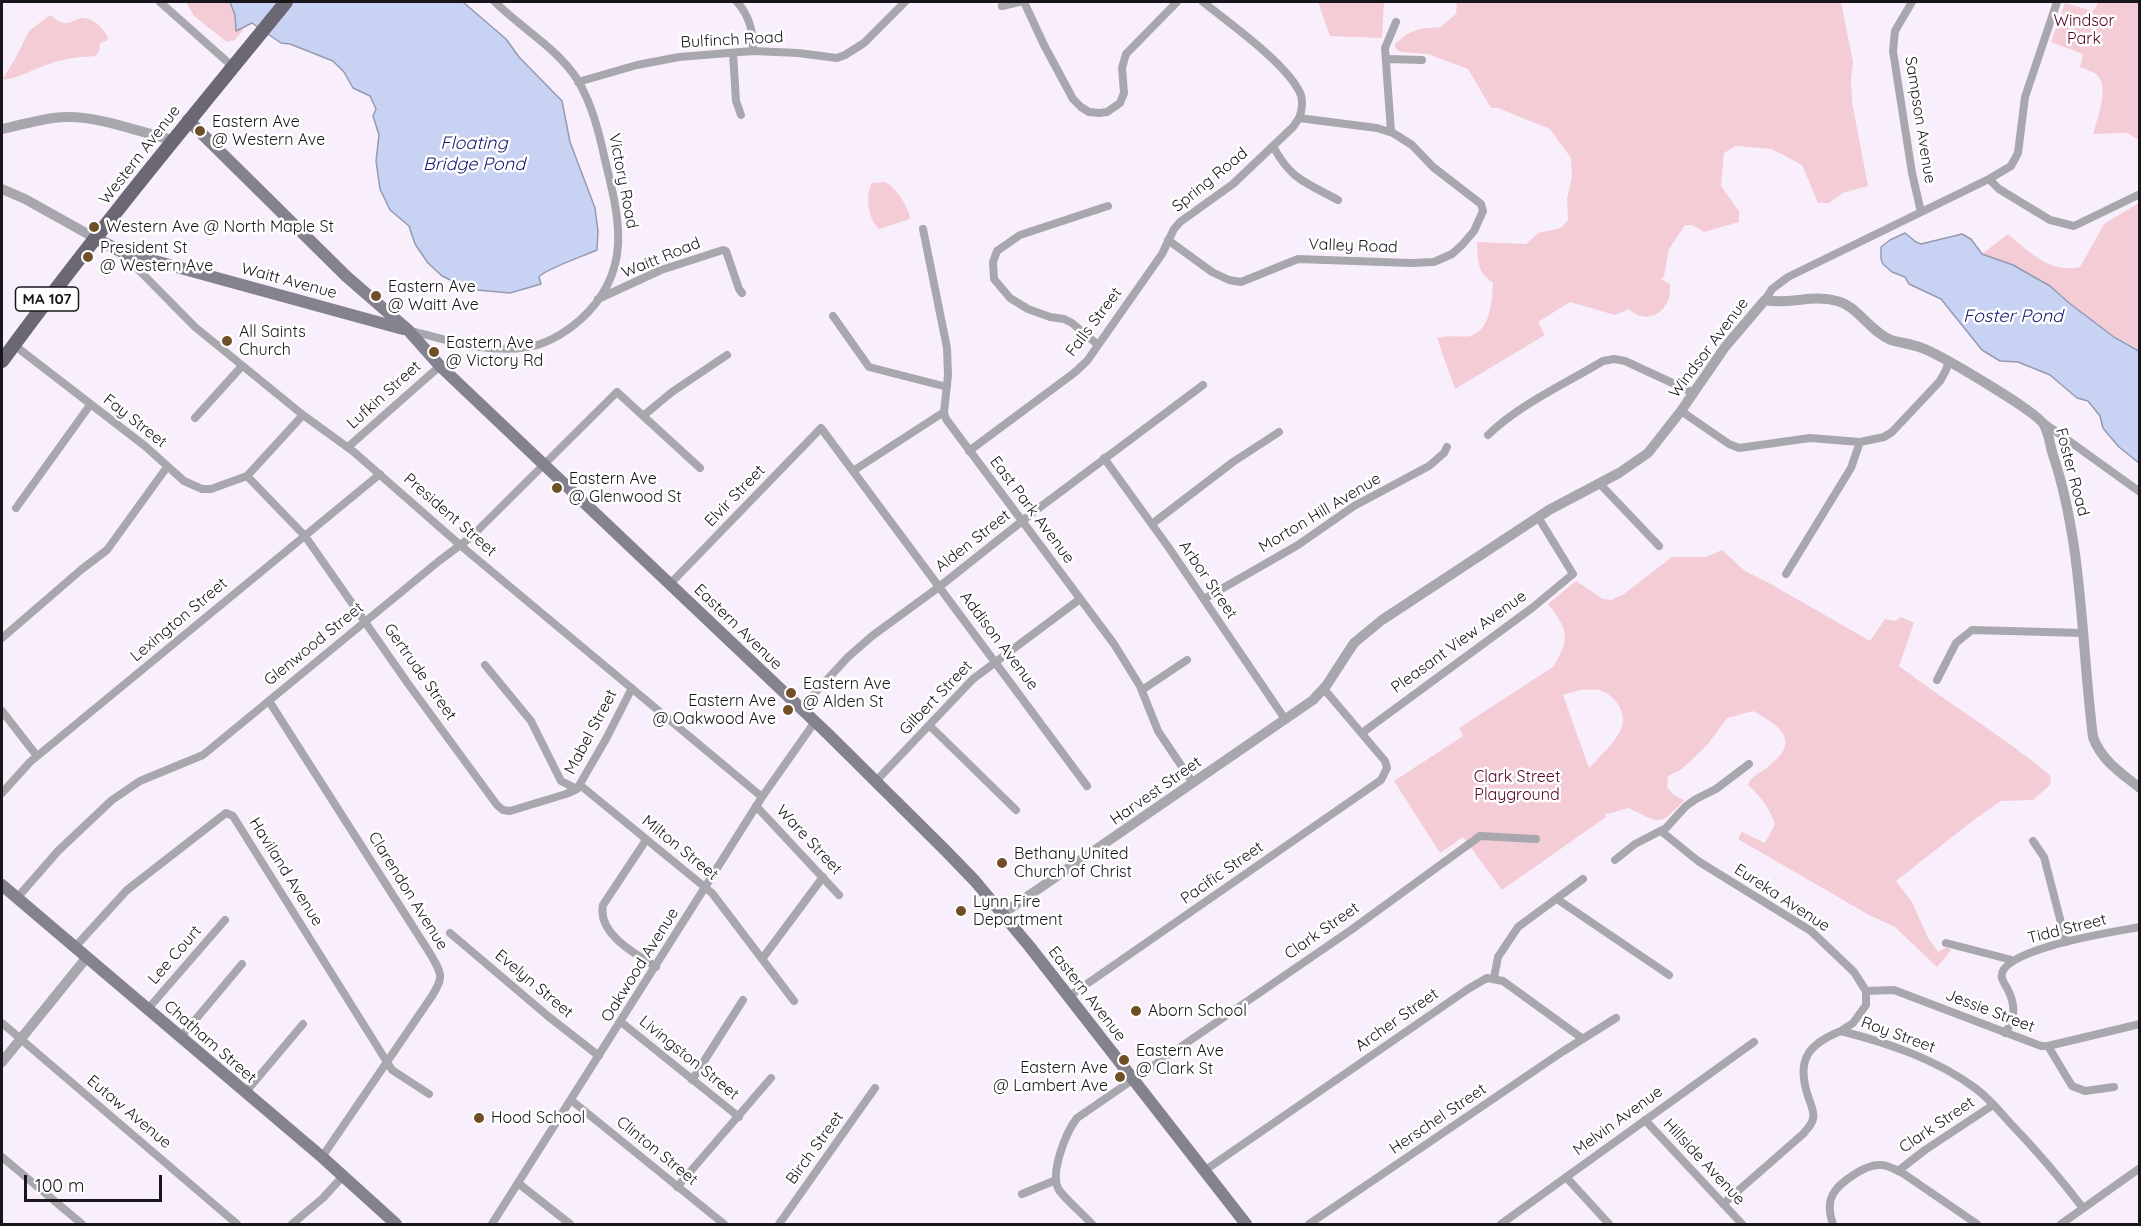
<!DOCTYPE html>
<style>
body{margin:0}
#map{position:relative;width:2141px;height:1226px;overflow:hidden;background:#f9effc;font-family:Quicksand,sans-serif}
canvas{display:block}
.frame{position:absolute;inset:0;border:3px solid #19161b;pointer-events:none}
.scale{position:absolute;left:24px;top:1175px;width:138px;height:27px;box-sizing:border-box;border:3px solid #19161b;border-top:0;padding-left:8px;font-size:18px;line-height:21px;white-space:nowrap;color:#19161b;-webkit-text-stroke:4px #fff;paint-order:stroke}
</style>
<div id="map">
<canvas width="2141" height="1226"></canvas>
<div class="frame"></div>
<div class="scale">100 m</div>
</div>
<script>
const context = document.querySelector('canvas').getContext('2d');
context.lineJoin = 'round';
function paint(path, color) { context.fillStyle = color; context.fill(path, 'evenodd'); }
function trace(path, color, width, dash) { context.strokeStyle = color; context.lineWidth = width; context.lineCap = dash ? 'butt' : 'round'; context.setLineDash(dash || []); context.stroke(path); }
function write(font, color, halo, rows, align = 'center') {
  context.font = font + ' Quicksand,sans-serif'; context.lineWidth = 5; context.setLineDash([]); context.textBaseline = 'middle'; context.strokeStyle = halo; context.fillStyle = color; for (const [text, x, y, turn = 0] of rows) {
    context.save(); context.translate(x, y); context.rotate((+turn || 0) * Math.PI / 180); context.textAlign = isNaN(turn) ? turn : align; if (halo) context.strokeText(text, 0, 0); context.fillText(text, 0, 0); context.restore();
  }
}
paint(new Path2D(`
 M186 2H237L253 17 235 40 227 42 194 16Z
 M1318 2H1384L1382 38 1330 36Z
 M1457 2H1841L1853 62 1851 80 1852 102 1868 186 1843 193 1829 203H1818L1802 165 1772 149 1736 146 1724 153 1721 186 1739 211V222L1704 232 1692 225H1685L1669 249 1664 276 1661 279 1670 284C1673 309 1649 328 1629 309L1615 315 1570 302 1538 322 1545 335 1455 389 1437 338C1450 334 1461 338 1470 336 1491 330 1492 301 1493 283 1477 272 1478 261 1477 242L1526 244 1538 233 1561 228 1568 220 1567 199 1572 176 1571 158 1550 129 1498 108H1491L1468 69 1428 54 1400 52 1395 48V44L1407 34 1419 29 1441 27 1456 14Z
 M2099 2H2139V140L2127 133 2093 134C2097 120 2110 87 2097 75 2093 71 2084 69 2080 67L2083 54 2051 42 2065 3 2093 11Z
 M50 15C55 19 61 24 68 23 73 22 77 18 82 18 93 18 104 28 108 38L106 41 100 43 99 51 95 56C80 57 67 58 52 63 35 68 20 78 2 80L16 57 29 31Z
 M884 182C894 184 910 209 910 219L879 229C868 219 865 196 872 183Z
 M2139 203V349L2109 333 2069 303 2054 289 2013 265 1982 254 2008 234C2029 252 2051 274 2080 267L2104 224Z
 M1722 550 1745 571 1767 582 1870 641 1885 619 1895 621 1901 617 1914 623 1899 666C1949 704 2003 736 2051 776L2050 785 2033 800 2001 801 1975 819 1896 881 1912 902 1928 938 1938 952 1947 947 1951 950 1937 967 1895 927 1869 915 1738 839 1742 832 1765 843 1775 824C1769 807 1761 797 1748 785 1751 776 1762 772 1769 766 1802 740 1780 726 1753 711L1727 718 1708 744 1682 769 1668 776 1667 787 1674 795 1684 800C1658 829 1660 822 1628 808L1608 814 1605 813 1606 817 1502 890 1463 837 1440 853 1394 781 1463 736 1459 728 1553 667C1571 638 1568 630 1548 604L1576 581 1603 599 1611 600 1624 594 1672 557H1706ZM1580 690C1586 690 1593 689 1599 690 1613 694 1627 711 1622 727 1616 742 1600 756 1589 768L1563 695Z`), '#f3ccd6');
const water = new Path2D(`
 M230 2H463L506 39 519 57 562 101 570 142 595 208 598 231 597 250C586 255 543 270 539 277L541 284 510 293 477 290 465 287 442 276 428 263 415 244 409 226 390 210 380 189 376 161 379 135 373 116 376 109 370 96 353 88 344 72 333 61 290 44 281 43 252 23 236 31 235 15Z
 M1905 233 1916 242 1921 244 1962 234 1971 239 1982 254 2013 265 2050 286 2069 303 2114 337 2139 351V463L2119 447 2107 433 2103 428 2100 416 2088 401 2077 398 2050 375 2018 362 2000 361 1982 350 1941 299 1909 284 1905 277 1892 272 1883 264 1881 259V247L1890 240Z`);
paint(water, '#c8d2f2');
trace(water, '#949ab2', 1.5);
trace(new Path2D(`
 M160 2 232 66
 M737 2C750 17 753 31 753 51
 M1024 2 1044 45 1073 99 1081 107 1089 112 1099 113 1107 112 1120 103 1124 93 1122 68 1126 54 1177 2
 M1203 2C1229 23 1289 65 1301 95 1303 103 1302 111 1299 118
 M1912 2 1895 31 1893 51 1912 173 1921 212
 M1002 6 1019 2
 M733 53 736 101 741 115
 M1386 59 1422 60
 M578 82 637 65 679 57 753 51 798 53 837 58 845 55 864 43 905 2
 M1391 132 1385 48 1396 22
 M1273 146C1291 180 1305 182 1338 200
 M1989 179 1999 189 2050 220 2074 226 2140 194
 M923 229 947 348 948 375 944 412 946 419 1114 644 1140 686 1158 731 1193 783
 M123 254 195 327 303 415 354 452 460 545 762 797
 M598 299 661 270 723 250 726 251 739 289 742 293
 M1765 300 1772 289 1788 277 1989 179 2011 166 2018 153 2025 97 2057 2
 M833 316 869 367 947 387
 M408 330C447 340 487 354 528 347 547 344 566 332 580 320 633 272 620 221 605 160 599 132 592 104 577 79 557 48 521 28 495 2
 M14 345 145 446 184 481 202 489H211L247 476
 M1098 345 1072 323 1064 319 1050 317 1028 309 1010 298 994 279 993 262 997 251 1020 235 1108 206
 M1681 411 1729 444 1739 448 1810 438 1860 442 1884 437 1892 432 1940 381 1946 370 1949 361
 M303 415 247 476 305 536 409 685 497 805 503 810 510 811 566 794 577 789 606 739 632 688
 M643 416 672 392 727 355
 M195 418 242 366
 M2044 423 2140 492
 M1488 435C1520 404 1565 384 1603 361L1614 359 1625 361 1694 393
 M348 447 440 366
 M969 451 1074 373 1087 361 1162 254 1174 229 1180 222 1233 184 1293 127 1299 118 1377 128 1393 133 1412 145 1433 167 1481 204 1483 211 1474 231 1462 245 1452 254 1434 262 1410 263 1298 259 1241 282 1229 280 1212 272 1168 240
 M1104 458 1169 548 1285 719
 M853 471 944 412
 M1600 484 1659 546
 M16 508 90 405
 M1152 524 1233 462 1279 432
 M1786 574 1851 468 1860 442
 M669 585 821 428 1087 786
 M1204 599 1298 545 1354 506 1429 466 1444 453 1447 447
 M2 638 82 569 107 550 167 467
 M485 665 531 721 561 781 577 789
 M1937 680 1956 643 1972 630 2082 633
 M1142 690 1187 660
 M269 701 431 955C442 974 444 977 432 996L322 1157
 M800 709 848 657 872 636 939 587 1031 514 1203 385
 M2 711 37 756
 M929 725 1016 810
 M1362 733 1532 608 1573 574 1538 517
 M876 781 973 679 1080 599
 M580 785 712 893 794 1001
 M2 793 30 762 380 474
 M756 806 839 895
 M1661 831 1698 861 1811 931 1854 972 1866 991V1005L1853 1023 1841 1031
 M646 840 603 905C597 934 636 954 656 967
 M2033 841 2044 857 2066 942
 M1615 860 1635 844 1666 828 1686 806 1696 799 1716 789 1749 764
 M17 898 58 851 112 800 140 781 203 755 439 561 471 537 617 392 700 468
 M1557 899 1669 975
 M450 933 549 1017 599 1056
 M1946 943 2012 960
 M75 947 127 890 226 813 233 816 392 1070 429 1094
 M762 959 823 877
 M1494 978 1498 957 1518 927 1583 879
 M1866 991 1894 990 2041 1046H2048L2140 1024
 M1068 997 1381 780 1387 768 1385 761 1324 689
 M147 1010 225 920
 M621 1022 739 1117
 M2 1023 237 1224
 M2005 1033C2015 1019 2016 1006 2008 990 2006 986 2003 982 2002 978 1995 949 2119 931 2140 927
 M180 1038 242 964
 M2048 1046 2072 1086 2085 1091 2114 1087
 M692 1080 743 1000
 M245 1093 303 1024
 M571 1100 724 1224
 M1645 1120 1742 1224
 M2 1157 82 1224
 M1204 1171 1468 989 1487 978 1503 981 1583 1039
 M1898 1171 1925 1150 1993 1105
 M1566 1177 1609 1224
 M518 1183 570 1224
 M677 1187 771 1078
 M1022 1194 1056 1180
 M1723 1204 1803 1134C1806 1130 1812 1125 1813 1119 1815 1112 1810 1103 1808 1096 1796 1060 1808 1044 1841 1031 1888 1043 1936 1059 1975 1088 1989 1098 2000 1112 2011 1124 2037 1151 2060 1178 2083 1208
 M292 1224 323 1198 343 1176
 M492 1224 762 797 814 723
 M779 1224 875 1088
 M1092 1224C1082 1213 1068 1202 1059 1190 1049 1174 1066 1132 1077 1118L1351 930 1480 836 1536 839
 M1309 1224 1562 1052 1616 1018
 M1501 1224 1754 1042
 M1833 1224C1824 1199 1834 1187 1855 1174 1864 1168 1872 1164 1882 1165 1890 1166 1897 1170 1904 1174L1977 1224
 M2061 1224 2140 1168`), '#a8a7ad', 8);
trace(new Path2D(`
 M2 129C23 125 45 117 66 117 99 116 140 132 172 140
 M2 189 25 199 95 238
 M1002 914 1313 700 1326 686 1354 643 1382 620 1549 510 1619 473 1648 453 1681 411 1725 347 1765 300C1789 305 1813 294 1837 301 1858 306 1869 331 1891 340 1901 343 1912 344 1922 348 1939 354 2038 412 2044 425 2049 433 2050 446 2053 455 2083 545 2081 643 2093 737 2101 760 2121 773 2140 788
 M2 1062 87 957`), '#a8a7ad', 10);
trace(new Path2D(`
 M188 120 346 276 408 330 440 366 828 734 946 851 975 881 1030 947 1246 1224
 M95 238 122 252 403 329
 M2 885 322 1157 396 1224`), '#84828c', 12);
trace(new Path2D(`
 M2 361C92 238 190 120 286 2`), '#6b6874', 14);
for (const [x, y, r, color] of [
 [200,131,6,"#704f26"],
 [94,227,6,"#704f26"],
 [88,257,6,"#704f26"],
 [376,296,6,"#704f26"],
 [227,341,6,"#704f26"],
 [434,352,6,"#704f26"],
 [557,488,6,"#704f26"],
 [791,693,6,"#704f26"],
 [788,710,6,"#704f26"],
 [1002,863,6,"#704f26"],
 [961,911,6,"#704f26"],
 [1136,1011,6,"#704f26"],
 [1124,1060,6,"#704f26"],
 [1120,1077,6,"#704f26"],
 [479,1118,6,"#704f26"]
]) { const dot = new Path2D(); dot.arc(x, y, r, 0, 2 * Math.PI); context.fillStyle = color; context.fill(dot); trace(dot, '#fff', 2); }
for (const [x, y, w] of [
 [47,299,63]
]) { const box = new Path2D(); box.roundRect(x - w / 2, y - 12, w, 24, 4.5); context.fillStyle = '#fff'; context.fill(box); trace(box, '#19161b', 1.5); }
write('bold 15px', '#19161b', null, [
 ["MA 107",47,299]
]);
write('16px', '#540026', '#fff', [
 ["Windsor",2084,21],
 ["Park",2084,39],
 ["Clark Street",1517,777],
 ["Playground",1517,795]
]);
write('16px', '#19161b', '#fff', [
 ["Bulfinch Road",732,40,-3],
 ["Sampson Avenue",1920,120,81],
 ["Western Avenue",140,155,-52],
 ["Spring Road",1210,180,-39],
 ["Victory Road",623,181,79],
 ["Valley Road",1353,246,2],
 ["Waitt Road",661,258,-22],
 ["Waitt Avenue",289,281,15],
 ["Falls Street",1094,322,-53],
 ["Windsor Avenue",1709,348,-53],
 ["Lufkin Street",384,395,-42],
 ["Fay Street",135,421,38],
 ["Foster Road",2072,472,75],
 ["Elvir Street",735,496,-46],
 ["East Park Avenue",1032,510,53],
 ["Morton Hill Avenue",1320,513,-31],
 ["President Street",450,515,41],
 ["Alden Street",973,541,-38],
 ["Arbor Street",1208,580,56],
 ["Lexington Street",179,620,-40],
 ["Eastern Avenue",738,627,44],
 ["Addison Avenue",999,641,53],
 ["Pleasant View Avenue",1459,642,-36],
 ["Glenwood Street",314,644,-39],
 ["Gertrude Street",420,672,55],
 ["Gilbert Street",936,698,-46],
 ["Mabel Street",591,732,-62],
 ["Harvest Street",1156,791,-35],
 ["Ware Street",809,840,47],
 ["Milton Street",680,848,39],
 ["Haviland Avenue",286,872,58],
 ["Pacific Street",1222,873,-35],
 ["Clarendon Avenue",408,891,58],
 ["Eureka Avenue",1782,898,33],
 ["Tidd Street",2067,929,-14],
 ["Clark Street",1322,931,-35],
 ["Lee Court",175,955,-49],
 ["Oakwood Avenue",640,965,-58],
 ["Evelyn Street",534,984,40],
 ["Eastern Avenue",1087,994,52],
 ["Jessie Street",1990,1011,21],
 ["Archer Street",1397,1020,-35],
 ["Roy Street",1898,1035,20],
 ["Chatham Street",210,1042,41],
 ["Livingston Street",689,1058,39],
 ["Eutaw Avenue",129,1112,40],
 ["Herschel Street",1438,1119,-34],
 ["Melvin Avenue",1618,1121,-36],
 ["Clark Street",1937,1125,-34],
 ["Birch Street",815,1148,-54],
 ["Clinton Street",657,1151,39],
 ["Hillside Avenue",1704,1162,47]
]);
write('16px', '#19161b', '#fff', [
 ["Eastern Ave",212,122],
 ["@ Western Ave",212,140],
 ["Western Ave @ North Maple St",106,227],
 ["President St",100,248],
 ["@ Western Ave",100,266],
 ["Eastern Ave",388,287],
 ["@ Waitt Ave",388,305],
 ["All Saints",239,332],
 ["Church",239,350],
 ["Eastern Ave",446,343],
 ["@ Victory Rd",446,361],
 ["Eastern Ave",569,479],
 ["@ Glenwood St",569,497],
 ["Eastern Ave",803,684],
 ["@ Alden St",803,702],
 ["Eastern Ave",776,701,"right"],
 ["@ Oakwood Ave",776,719,"right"],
 ["Bethany United",1014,854],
 ["Church of Christ",1014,872],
 ["Lynn Fire",973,902],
 ["Department",973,920],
 ["Aborn School",1148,1011],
 ["Eastern Ave",1136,1051],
 ["@ Clark St",1136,1069],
 ["Eastern Ave",1108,1068,"right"],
 ["@ Lambert Ave",1108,1086,"right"],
 ["Hood School",491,1118]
], 'left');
write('italic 18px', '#161770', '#fff', [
 ["Floating",474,144],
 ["Bridge Pond",474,165],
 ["Foster Pond",2013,317]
]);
</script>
